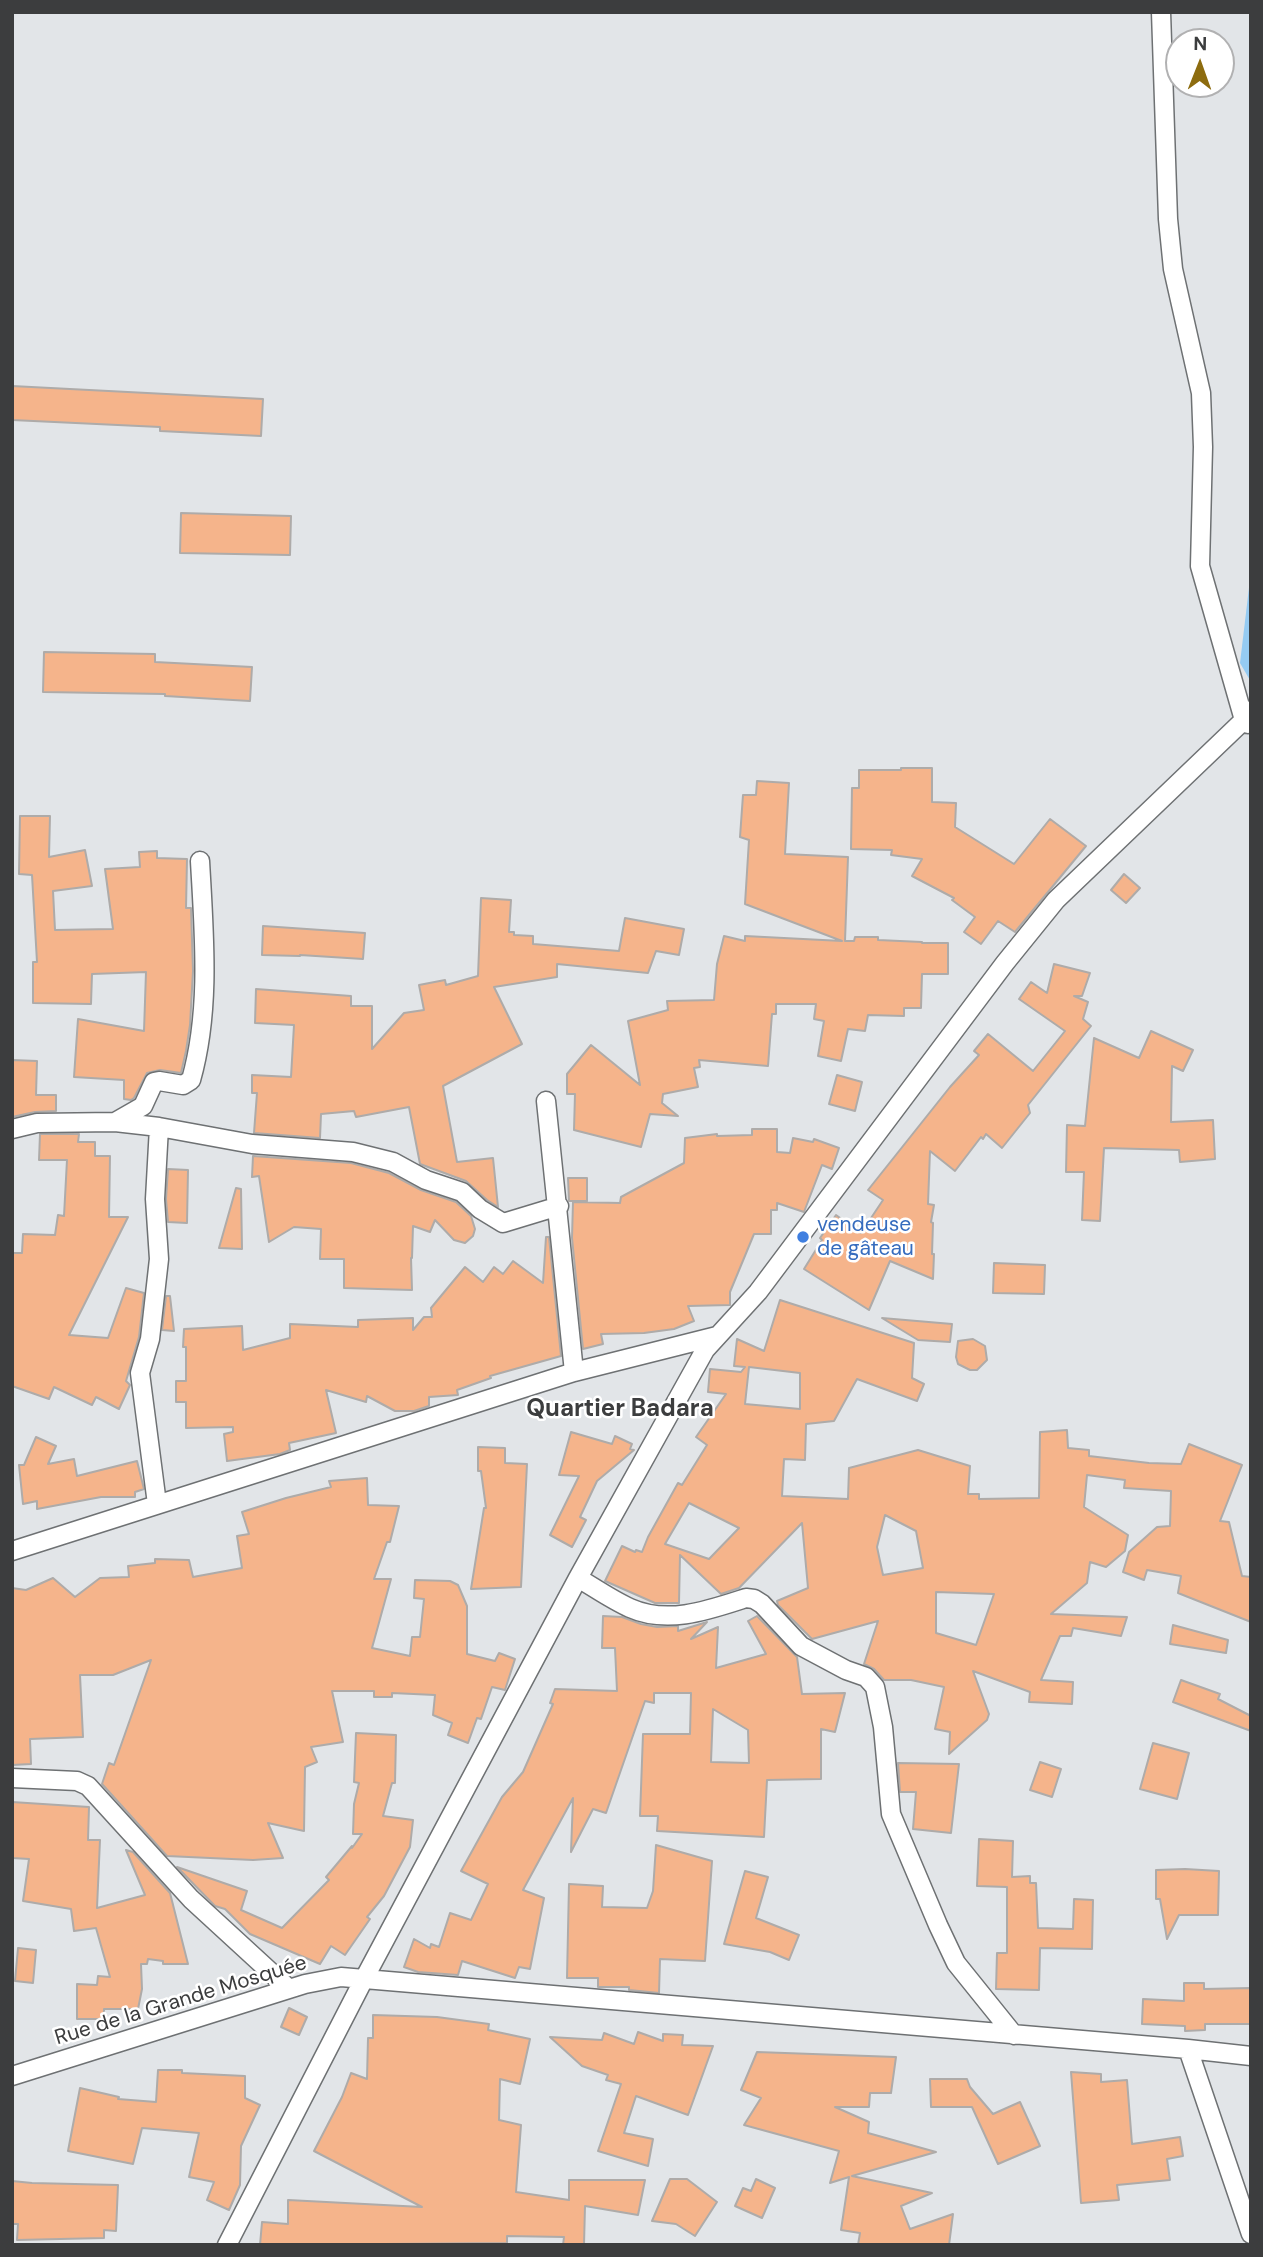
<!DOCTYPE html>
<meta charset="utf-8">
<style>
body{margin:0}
#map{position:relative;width:1263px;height:2257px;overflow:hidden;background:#e2e5e8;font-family:"DM Sans",sans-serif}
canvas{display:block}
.frame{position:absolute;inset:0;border:14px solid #3c3d3e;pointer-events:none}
.north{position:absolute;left:1165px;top:28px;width:70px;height:70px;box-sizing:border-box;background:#fff;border:2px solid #b1b1b2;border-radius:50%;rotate:1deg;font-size:19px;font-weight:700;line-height:28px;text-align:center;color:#3c3d3e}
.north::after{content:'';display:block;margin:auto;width:24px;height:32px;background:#8d6c0f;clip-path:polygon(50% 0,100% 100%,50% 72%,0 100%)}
</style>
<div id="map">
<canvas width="1263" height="2257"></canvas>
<div class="frame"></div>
<div class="north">N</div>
</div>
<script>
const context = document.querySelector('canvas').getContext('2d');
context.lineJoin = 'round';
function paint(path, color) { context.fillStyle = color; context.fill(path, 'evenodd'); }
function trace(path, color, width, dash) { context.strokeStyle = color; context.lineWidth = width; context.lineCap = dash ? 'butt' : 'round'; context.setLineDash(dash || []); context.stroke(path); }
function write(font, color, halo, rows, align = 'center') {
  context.font = font + ' "DM Sans",sans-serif'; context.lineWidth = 5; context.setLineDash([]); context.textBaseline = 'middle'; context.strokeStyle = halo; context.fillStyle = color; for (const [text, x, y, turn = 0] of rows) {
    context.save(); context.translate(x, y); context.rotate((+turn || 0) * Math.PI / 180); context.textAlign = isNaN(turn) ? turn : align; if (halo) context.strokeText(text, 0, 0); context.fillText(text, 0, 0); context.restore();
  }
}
paint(new Path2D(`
 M1251 571V682L1240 663Z`), '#95cbf2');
const building = new Path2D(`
 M12 386 263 399 261 436 160 431V427L12 420Z
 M181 513 291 516 290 555 180 553Z
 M44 652 155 654V662L252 667 250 701 165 696V694L43 692Z
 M901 768H932V802L956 803 955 827 1014 864 1050 819 1086 846 1015 932 998 921 981 944 964 932 975 917 952 900 954 898 912 876 922 859 891 855 892 850 851 849 852 788H859V770H901Z
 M757 781 789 783 785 854 848 857 845 941H854L855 937H878V940L922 942V943H948V974H922L921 1008H904V1016L868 1015 865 1031 848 1029 841 1061 818 1056 824 1021 814 1019 816 1004H776V1014H772L768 1066 699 1060 700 1067 694 1068 698 1087 663 1094 662 1103 678 1116 650 1114 641 1147 574 1130 575 1094H567V1074L591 1045 640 1085 628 1021 668 1010 667 1001 714 1000 717 964 724 936 745 941V936L842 941 745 904 749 840 740 837 743 795H756Z
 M20 816H50L49 857 85 850 92 886 53 891 55 930 113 929 105 869 140 867 139 852 157 851V858L187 859 186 908H191L193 971 190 1025 186 1051 181 1073 160 1070 147 1073 134 1098 131 1100 124 1099V1080L74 1077 78 1019 144 1031 146 972 92 974 91 1004 33 1003V962H37L32 875 19 874Z
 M1124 874 1140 888 1126 903 1111 890Z
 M481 898 511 900 509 932H514V935L533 936V944L619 951 625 918 684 929 679 955 656 951 648 973 557 964V977L494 987 522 1044 443 1086 457 1162 493 1158 498 1207 487 1200 466 1181 420 1164 409 1107 356 1117 354 1111 321 1114 320 1138 254 1133 257 1093H252V1075L291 1077 294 1025 255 1023 256 989 351 996V1006H372V1049L404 1013 424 1010 419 985 445 980 446 985 478 976Z
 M263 926 365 933 363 959 300 955V956L262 955Z
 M1054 964 1090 973 1082 996H1074L1088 1002 1083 1019 1091 1026 1028 1105 1030 1113 1002 1148 986 1134 983 1139 981 1137 955 1171 930 1151 928 1204 934 1205 931 1222 933 1223 932 1254H934L933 1279 890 1261 869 1310 804 1269 822 1240 820 1238 836 1215 861 1233 883 1200 868 1190 950 1087 979 1055 974 1051 988 1034 1033 1071 1065 1031 1019 999 1031 982 1047 993Z
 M1151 1031 1193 1050 1183 1071 1172 1066 1171 1122 1213 1120 1215 1159 1180 1162 1179 1150 1104 1148 1100 1221 1082 1220 1084 1172H1066L1067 1125 1085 1126 1094 1038 1139 1058Z
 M12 1060 37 1061 36 1095H56V1111L35 1112 12 1117Z
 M837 1075 862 1082 855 1111 829 1104Z
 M752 1129H777V1152L790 1153 793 1138 813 1142 814 1139 839 1148 832 1169 822 1165 804 1212 777 1203V1210H771V1234H754L730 1292V1305L688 1306 694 1321 674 1329 644 1333 601 1334 603 1344 583 1349 572 1238 573 1202 620 1203 621 1197 684 1163 685 1138 717 1134V1136L752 1135Z
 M40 1134H79L78 1142H95V1156H110L109 1217H128L69 1335 108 1338 126 1288 144 1293 139 1337 126 1381 130 1385 119 1409 96 1397 92 1405 54 1387 49 1399 12 1386V1253H22L23 1234 55 1235 58 1215 64 1216 67 1160H39Z
 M253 1156 351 1163 389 1173 421 1190 456 1202 471 1216 475 1229 473 1236 465 1243 454 1240 435 1220 430 1232 413 1226 412 1258H411L412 1290 344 1288V1259H320L321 1229 294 1227 269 1242 259 1176 252 1177Z
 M168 1169 188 1170 187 1223 168 1222 166 1199Z
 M568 1178H587V1201H569Z
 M236 1188 241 1189 242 1249 219 1248Z
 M546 1237H549L561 1356 490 1376 491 1378 457 1390 458 1395 429 1397V1406L414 1411H395L367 1396 366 1402 326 1390 336 1433 289 1443 290 1450 280 1454 227 1461 224 1434 233 1432V1427L186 1428V1402H176V1381H186V1347H183L184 1329 242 1326 243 1350 290 1338V1324L358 1327V1320L413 1318V1330L424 1317H432L431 1308 465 1267 483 1282 494 1267 503 1274 513 1261 543 1283Z
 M994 1263 1045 1265 1044 1294 993 1293Z
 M166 1296H170L174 1331 162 1330Z
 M780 1300 914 1343 912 1378 924 1384 917 1401 857 1379 834 1421 806 1424 805 1460 784 1459 782 1496 848 1499 849 1468 918 1450 970 1466 968 1494H979V1499L1039 1498 1040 1432 1067 1430 1068 1448 1089 1450V1456L1149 1463 1181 1464 1189 1444 1242 1465 1220 1521 1229 1522 1242 1576 1251 1577V1622L1178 1593 1181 1576 1147 1570 1144 1580 1123 1572 1129 1552 1157 1527 1170 1526 1171 1491 1124 1488 1125 1480 1087 1475 1084 1507 1128 1535 1125 1551 1106 1567 1090 1562 1087 1583 1051 1614 1127 1617 1121 1636 1073 1628 1071 1636H1060L1041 1680 1073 1682 1072 1704 1029 1702 1030 1692 973 1671 989 1714 987 1720 949 1754 950 1732 935 1729 944 1687 911 1680H884L874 1669 864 1664 878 1621 812 1639 778 1605 777 1601 808 1588 802 1523 739 1588 721 1594 680 1555 679 1603H655L605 1581 622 1546 635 1552 636 1550 642 1552 648 1537 678 1483 682 1485 707 1445 696 1437 726 1394 708 1392 710 1369 741 1372 745 1367 734 1366 737 1339 764 1351ZM749 1367 800 1373V1409L745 1404ZM689 1503 739 1528 709 1559 665 1544ZM885 1515 916 1531 923 1568 883 1575 877 1547ZM936 1592 994 1594 976 1645 936 1633Z
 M882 1318 952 1324 950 1342 918 1340Z
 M973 1339 985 1346 987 1360 977 1370H970L958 1364 956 1357 958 1341Z
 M571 1432 612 1444 615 1436 632 1444 630 1449 634 1450 597 1481 580 1517 586 1520 572 1547 550 1535 579 1476 559 1475Z
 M36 1437 56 1446 48 1464 74 1459 77 1476 137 1461 144 1489 135 1492V1497H101L37 1509V1501L23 1504 19 1465H24Z
 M478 1447 505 1448V1463L527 1464 521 1587 471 1589 484 1508H486L481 1471H478Z
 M367 1478 368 1505 399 1506 390 1542H387L374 1579H391L372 1648 410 1656 412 1637H420L424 1599 414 1598 415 1580 450 1581 458 1585 467 1606V1654L495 1661 499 1653 515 1659 505 1690 492 1687 481 1719 477 1718 468 1743 448 1735 452 1723 433 1715 435 1695 392 1693V1697H374V1691H332L343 1742 311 1747 317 1762 305 1767 304 1831 268 1823 283 1858 253 1860 167 1856 102 1784 109 1763 114 1765 151 1660 113 1675H80L83 1737 30 1739 31 1764 12 1765V1588L26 1590 53 1578 75 1597 100 1578 129 1577 128 1566 155 1563V1559L189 1560 193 1577 242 1568 237 1536 249 1534 242 1512 286 1498 331 1487 329 1481Z
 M603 1616 622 1617 641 1624 657 1627 678 1626V1631L707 1622 691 1639 718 1627 716 1668 766 1654 748 1621 757 1616 797 1657 802 1694 845 1693 835 1732 821 1729V1779L767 1780 764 1837 657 1831 658 1816H640L643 1734H690L691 1693H654V1703L645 1701 606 1813 593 1809 571 1852 573 1798 523 1890 544 1898 530 1969 519 1967 515 1978 462 1961 458 1975 418 1972 404 1967 414 1939 430 1948 431 1944 439 1947 450 1913 471 1920 488 1884 461 1871 502 1797 523 1772 553 1704 550 1703 555 1689 617 1691 615 1648H602ZM713 1709 748 1730 749 1763 711 1762Z
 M1173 1625 1228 1640 1226 1653 1170 1644Z
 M1181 1680 1220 1694 1218 1699 1251 1716V1731L1173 1702Z
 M356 1733 396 1735 395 1783H392L383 1816 413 1820 410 1847 384 1896 367 1917 370 1919 345 1955 331 1946 320 1964 250 1934 225 1909 215 1906 177 1867 247 1891 241 1910 282 1928 329 1880 326 1877 352 1846V1848L362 1834H353L354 1804 359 1783 354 1782Z
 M1153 1743 1189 1753 1177 1799 1140 1789Z
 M1040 1762 1061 1769 1052 1797 1030 1790Z
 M898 1763 959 1764 951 1833 913 1829 916 1792H900Z
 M12 1802 89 1807 88 1840H100L97 1908 145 1895 126 1850 133 1852 170 1893 188 1964H163V1961L148 1959 147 1964H141L142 1989 138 2009H104V2019H77V1984L97 1985 98 1976 110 1977 96 1928 74 1931 71 1909 23 1901 29 1859 12 1858Z
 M979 1839 1013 1841 1012 1877 1030 1876V1883H1036L1038 1928 1073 1929 1074 1899 1093 1900 1092 1949 1040 1948 1039 1990 996 1989 997 1953H1007V1887L977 1886Z
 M656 1845 712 1861 705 1961 660 1959 659 1993 629 1990V1987H598V1978H567L569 1884 603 1886 602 1907 647 1908 653 1891Z
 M1185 1869 1219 1871 1218 1915H1179L1167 1939 1160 1899H1156V1870Z
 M745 1871 768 1877 756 1918 799 1935 789 1960 770 1952 724 1944Z
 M18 1948 36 1950 33 1983 15 1981Z
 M1184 1983H1204V1989L1251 1988V2024H1205V2030L1185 2031V2026L1142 2024 1143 1999 1184 2001Z
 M289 2008 307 2017 299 2035 281 2027Z
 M373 2015 437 2017 489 2024 488 2030 530 2039 520 2084 500 2079 499 2120 521 2125 516 2192 569 2200V2180H645L638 2215 585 2206 584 2245H563L564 2237 507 2236V2243L260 2245 262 2222 288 2224V2200L422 2207 314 2151 342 2097 351 2073 367 2079 368 2038H373Z
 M638 2032 663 2041V2034L683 2035 682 2045 713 2046 688 2115 636 2096 624 2133 653 2139 648 2166 598 2151 621 2084 606 2080 608 2075 582 2066 550 2037 602 2040 604 2033 634 2044Z
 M757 2052 896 2057 891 2093H870L869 2107H835L869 2122 868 2133 936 2152 852 2176 932 2193 901 2206 910 2229 953 2214 949 2245H858L860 2233 841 2230 849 2177 830 2183 839 2151 744 2125 761 2098 741 2090Z
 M158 2070H182V2073L245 2076V2098L260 2105 241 2146 240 2185 229 2210 207 2200 214 2182 189 2177 199 2133 142 2128 133 2164 68 2151 80 2088 119 2097 118 2099 156 2102Z
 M1071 2072 1101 2074V2082L1127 2080 1132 2144 1180 2137 1183 2156 1167 2159 1170 2180 1117 2185 1119 2200 1081 2203Z
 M930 2079H967L970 2087 993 2114 1020 2102 1040 2146 998 2164 972 2107H931Z
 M670 2179H687L717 2202 695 2236 676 2224 652 2221Z
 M756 2179 775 2188 762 2218 735 2206 743 2188 751 2191Z
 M12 2181 32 2183 118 2185 116 2231 104 2230V2238L17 2240 18 2224H12Z`);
paint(building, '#f5b48b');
trace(building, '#aeaba9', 2);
const street = new Path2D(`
 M1161 12 1168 219 1173 269 1201 393 1203 447 1200 566 1244 720 1248 724
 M546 1101 574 1372
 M115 1122 143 1106 154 1082 159 1081 183 1085 191 1080C211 1009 204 934 200 861
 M12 1129 37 1123 115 1122 159 1127 252 1144 353 1152 393 1162 426 1180 462 1192 480 1209 503 1223 559 1206
 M157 1504 140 1373 150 1339 159 1259 155 1199 159 1127
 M12 1551 574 1372 717 1336
 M578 1578C595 1588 612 1600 630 1608 668 1625 709 1610 746 1598L754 1599 762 1604 801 1646 846 1670 866 1677 875 1687 883 1727 891 1814 938 1925 956 1963 1014 2035
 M12 1778 77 1781 88 1786 191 1899 289 1989
 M1188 2049 1251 2234
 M12 2076 305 1984 341 1977 1188 2049 1251 2056
 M227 2245 364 1979 578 1578 705 1350 758 1292 1005 963 1056 900 1244 720 1251 710`);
trace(street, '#6e7173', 21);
trace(street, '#fff', 18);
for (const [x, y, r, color] of [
 [803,1237,7,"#3f7fe0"]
]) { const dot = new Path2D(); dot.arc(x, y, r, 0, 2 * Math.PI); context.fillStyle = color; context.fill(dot); trace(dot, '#fff', 2.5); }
write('21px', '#366cbe', '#fff', [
 ["vendeuse",817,1225],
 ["de gâteau",817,1249]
], 'left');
write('21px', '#3c3d3e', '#fff', [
 ["Rue de la Grande Mosquée",181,2001,-17]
]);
write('bold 24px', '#3c3d3e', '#fff', [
 ["Quartier Badara",620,1410]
]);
</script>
